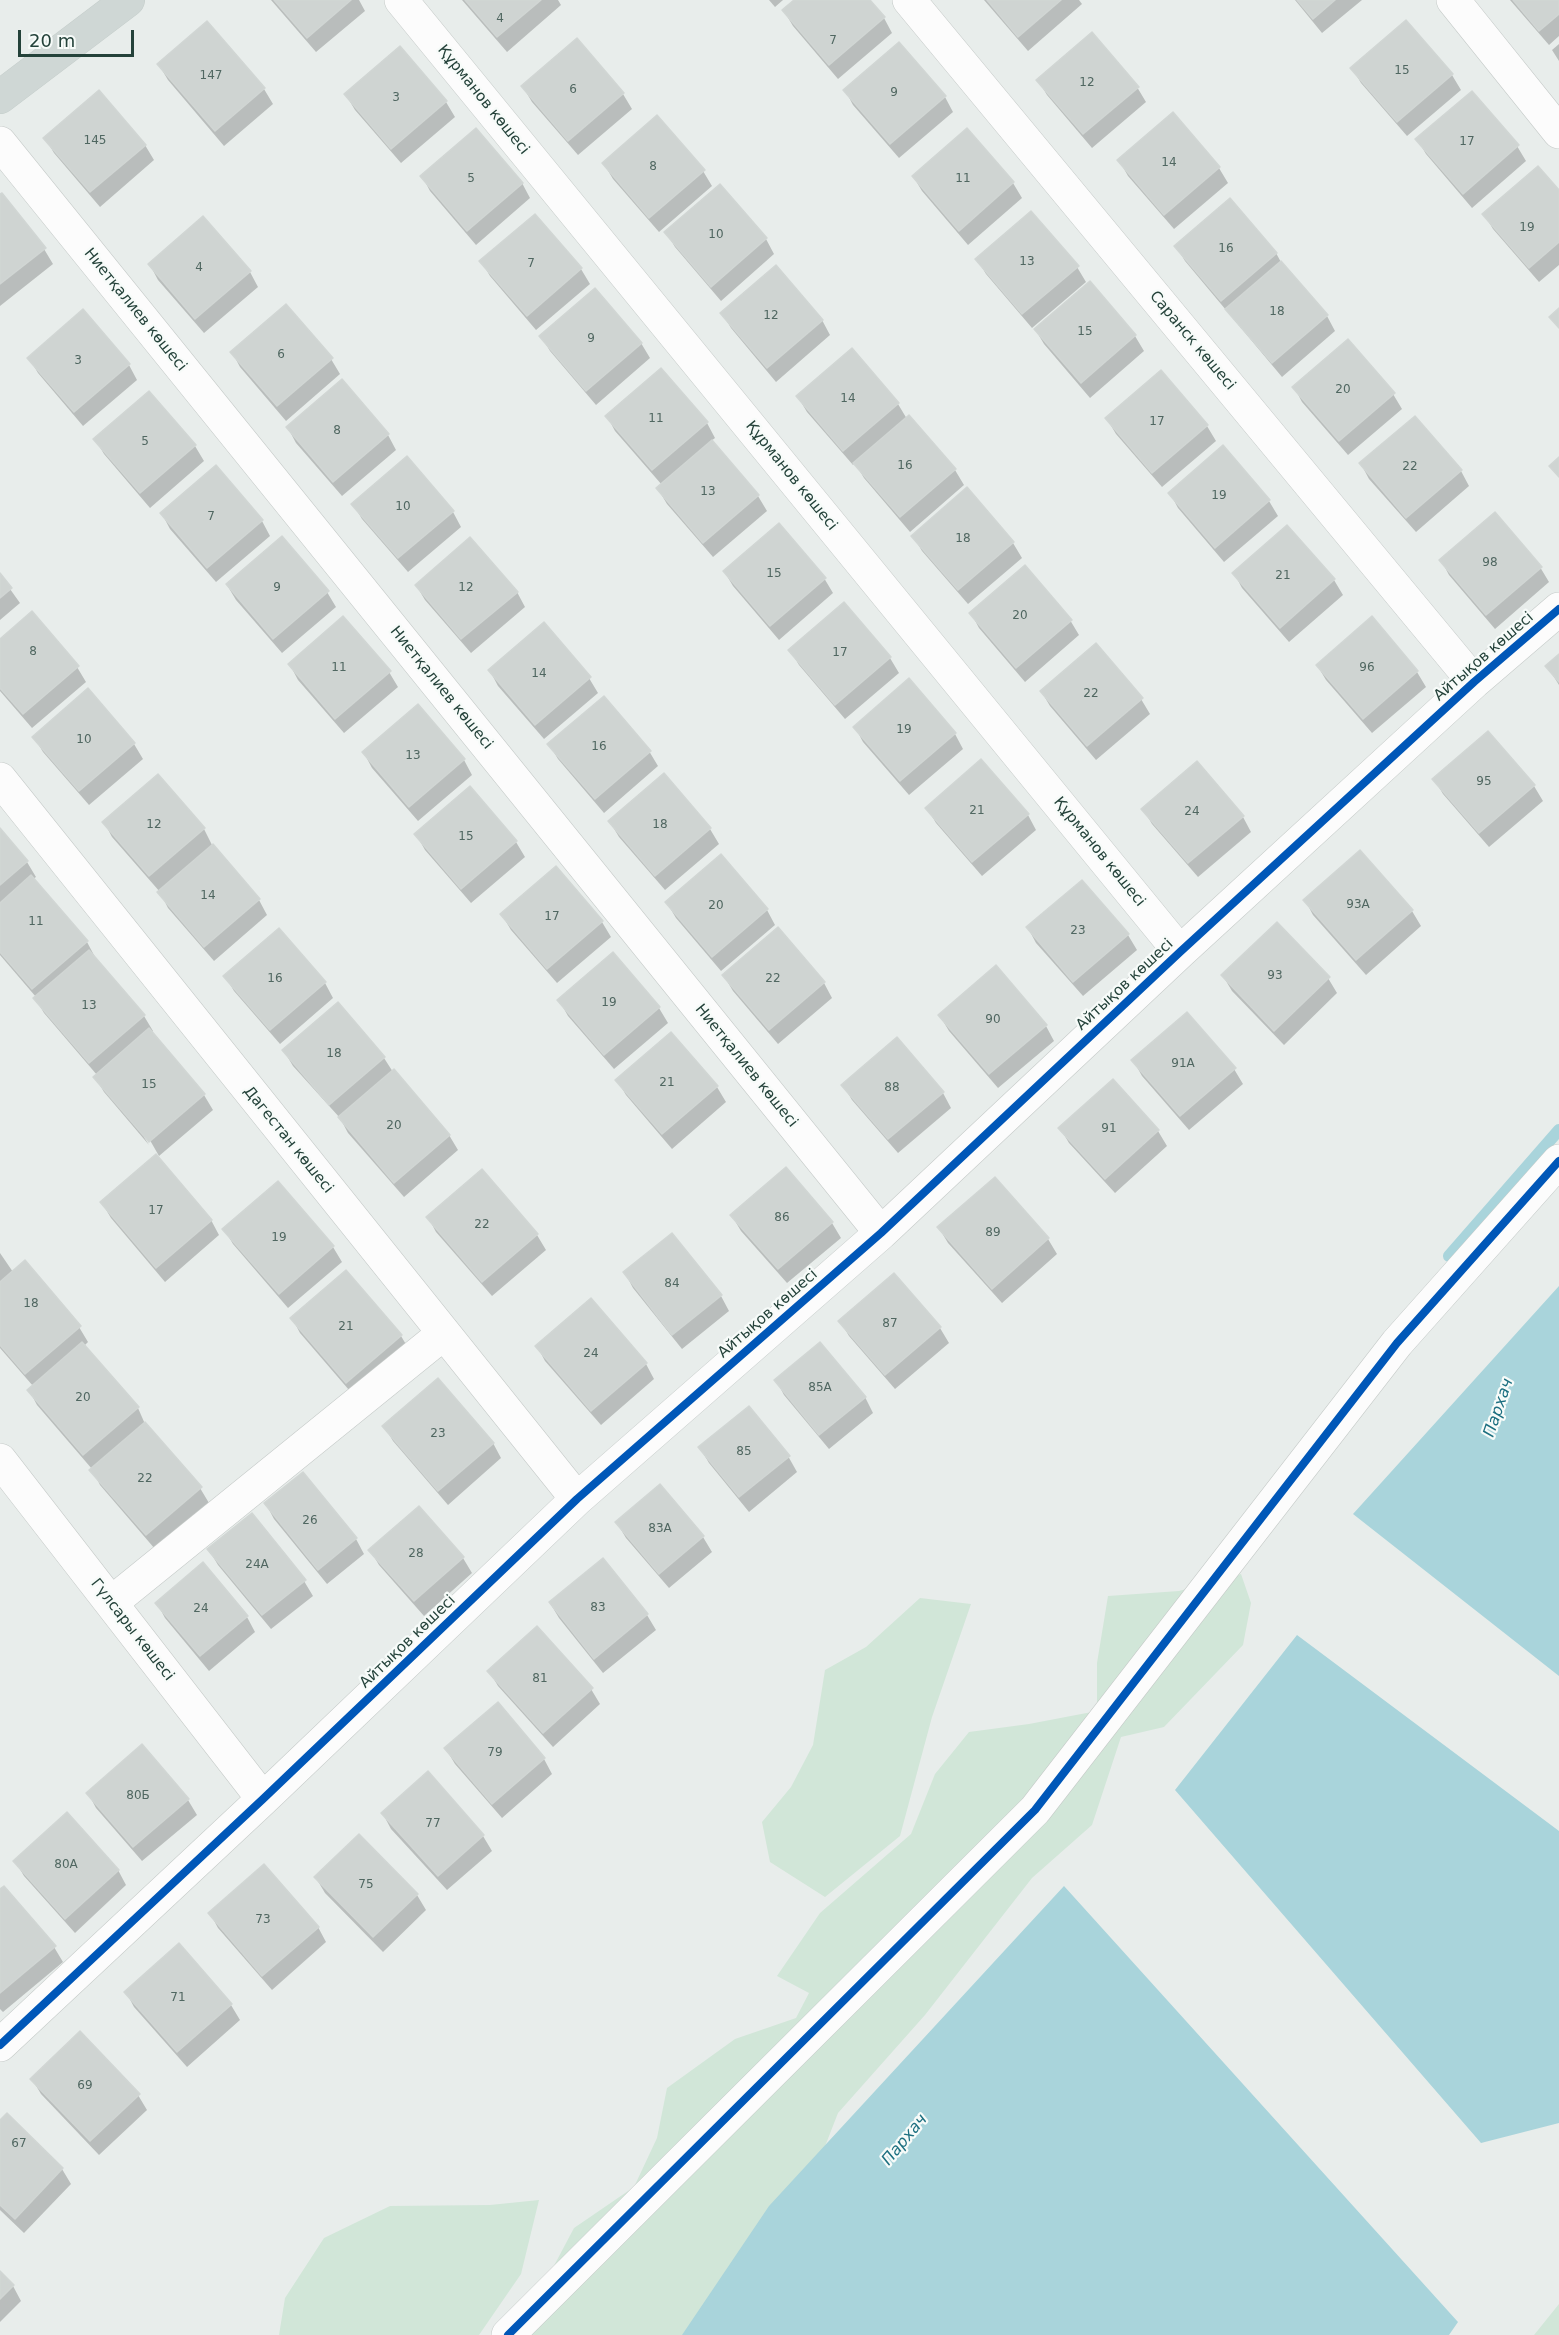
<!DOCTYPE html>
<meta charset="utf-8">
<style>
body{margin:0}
#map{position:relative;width:1559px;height:2335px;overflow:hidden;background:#e8edeb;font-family:"DejaVu Sans",sans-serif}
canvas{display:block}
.scale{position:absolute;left:18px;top:30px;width:116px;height:27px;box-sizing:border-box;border:3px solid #24423a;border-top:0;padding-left:8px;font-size:18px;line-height:21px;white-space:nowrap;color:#24423a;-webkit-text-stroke:4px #f7fbf9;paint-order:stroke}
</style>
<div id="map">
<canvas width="1559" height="2335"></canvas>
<div class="scale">20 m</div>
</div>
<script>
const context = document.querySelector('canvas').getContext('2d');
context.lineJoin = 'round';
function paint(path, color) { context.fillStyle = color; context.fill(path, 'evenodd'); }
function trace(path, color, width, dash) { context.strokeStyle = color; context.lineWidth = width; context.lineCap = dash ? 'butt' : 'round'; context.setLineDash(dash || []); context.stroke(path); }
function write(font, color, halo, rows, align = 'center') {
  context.font = font + ' "DejaVu Sans",sans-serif'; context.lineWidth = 4.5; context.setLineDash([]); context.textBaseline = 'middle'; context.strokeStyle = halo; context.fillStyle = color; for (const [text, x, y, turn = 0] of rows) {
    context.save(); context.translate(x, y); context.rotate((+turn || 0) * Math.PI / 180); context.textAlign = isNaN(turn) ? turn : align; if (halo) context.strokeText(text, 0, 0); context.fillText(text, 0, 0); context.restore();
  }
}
paint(new Path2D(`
 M1241 1574 1251 1603 1243 1645 1164 1727 1121 1737 1092 1825 1032 1878 925 2015 838 2113 799 2213 699 2335H530L548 2277 574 2228 634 2187 657 2138 667 2088 735 2039 796 2018 809 1993 777 1976 820 1913 911 1834 935 1774 969 1732 1029 1724 1097 1711V1663L1108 1596 1179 1591Z
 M920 1598 971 1604 932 1717 900 1836 825 1897 770 1862 762 1822 791 1787 813 1745 825 1670 866 1647Z
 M539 2200 521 2274 479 2335H279L285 2298 324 2238 390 2206 490 2205Z
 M1559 2304V2335H1534Z`), '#d1e6d8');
paint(new Path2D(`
 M1559 1286V1676L1353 1514Z
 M1297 1635 1559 1831V2123L1481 2143 1175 1790Z
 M1064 1886 1458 2322 1449 2335H682L769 2206Z`), '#a9d4db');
paint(new Path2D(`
 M271 0H359L365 11 316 52Z
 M462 0H558L561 5 507 52Z
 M769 0H783L775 7Z
 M796 0H868L884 18 892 33 838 79 793 26 784 11Z
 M984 0H1079L1082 4 1028 51Z
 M1295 0H1362L1322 33Z
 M1510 0H1559V36L1549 45Z
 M1406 22 1452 75 1461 90 1407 136 1361 83 1352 68Z
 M207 23 264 89 273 104 224 146 168 80 159 65Z
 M1559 44V61L1552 50Z
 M1038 80 1137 87 1146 102 1092 148 1047 95Z
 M523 87 623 94 632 109 578 155 532 102Z
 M845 90 945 97 953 112 899 158 853 105Z
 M1472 93 1517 146 1526 161 1472 208 1426 154 1417 139Z
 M346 95 446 102 455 117 401 163 355 110Z
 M967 130 1013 183 1022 198 968 245 922 191 913 176Z
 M45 138 145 145 154 160 100 207 54 153Z
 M1119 160 1219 168 1228 183 1174 229 1128 176Z
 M604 164 703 171 712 186 659 232 613 179Z
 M422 176 522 183 530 198 476 245 430 191Z
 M720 186 766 239 774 254 721 301 675 247 666 232Z
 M1559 192V265L1539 282 1493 229 1484 214Z
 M0 196 44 249 53 264 0 306Z
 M535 216 581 269 590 284 536 330 490 276 481 261Z
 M1176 246 1276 253 1282 264 1327 316 1335 331 1282 377 1185 261Z
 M977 259 1077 267 1086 282 1032 328 986 274Z
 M150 265 250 272 258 287 204 333 158 280Z
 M1089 283 1135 336 1144 351 1090 398 1044 344 1035 329Z
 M722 313 822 320 830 335 776 382 731 328Z
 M541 336 641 343 650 358 596 405 550 351Z
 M232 352 331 359 340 374 286 421 240 367Z
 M29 358 129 365 137 380 83 426 38 373Z
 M1161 372 1207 426 1216 441 1162 487 1116 434 1107 419Z
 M1294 387 1393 394 1402 409 1348 455 1302 402Z
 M149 393 195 446 204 461 150 508 104 454 95 439Z
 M798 397 898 404 907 419 909 417 955 470 964 485 910 532 864 478 855 463 853 465 807 412Z
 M607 416 707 423 715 438 711 441 758 496 767 511 713 557 667 504 658 489 662 485 615 431Z
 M1415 418 1461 471 1469 486 1416 532 1369 479 1361 464Z
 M288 428 388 435 396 450 342 496 296 443Z
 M967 490 1013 543 1022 558 968 604 922 551 913 536Z
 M1170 493 1269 501 1278 516 1224 562 1178 508Z
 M353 504 453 512 461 527 408 572 362 519Z
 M162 514 262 521 270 536 216 582 170 529Z
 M1287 527 1334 580 1343 595 1289 642 1242 588 1234 573Z
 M1441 560 1540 567 1549 582 1495 629 1449 575Z
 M724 571 824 578 833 593 779 640 733 586Z
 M0 575 20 603 0 620Z
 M227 585 327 592 336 607 282 653 236 600Z
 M416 585 517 592 525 607 471 653 425 600Z
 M971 613 1070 620 1079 635 1025 682 979 628Z
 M1371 619 1417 672 1426 687 1372 733 1326 680 1317 665Z
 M0 641 77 667 86 682 32 728 0 691Z
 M790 650 890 658 899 673 845 719 799 665Z
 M1559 656V685L1547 666Z
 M290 665 389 672 398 687 344 733 298 680Z
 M490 671 589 678 598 693 544 739 498 686Z
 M88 691 134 744 143 759 89 805 43 752 34 737Z
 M1041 691 1141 699 1150 714 1096 760 1050 706Z
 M855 727 955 734 963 749 909 795 863 742Z
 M1488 733 1534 786 1543 801 1489 847 1443 794 1434 779Z
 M549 744 649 751 658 766 604 813 558 759Z
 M364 753 464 760 472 775 418 821 372 768Z
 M158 776 204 829 212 845 259 900 267 915 214 961 168 908 160 892 112 837 104 822Z
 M664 776 710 829 719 844 665 890 619 837 610 822Z
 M927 808 1028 815 1036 830 982 876 936 823Z
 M1143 809 1243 817 1251 832 1198 877 1152 824Z
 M0 830 27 862 36 877 33 879 87 942 95 957 94 958 144 1016 153 1031 151 1033 204 1095 213 1110 159 1156 147 1135 144 1137 149 1145 104 1092 95 1077 97 1075 44 1013 35 998 36 997 0 955Z
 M416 834 516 842 525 857 471 903 425 850Z
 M1360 852 1412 911 1421 926 1366 975 1313 915 1305 900Z
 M1082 882 1128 935 1137 950 1083 996 1036 943 1028 928Z
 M667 903 767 910 775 925 721 971 676 918Z
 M502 915 602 922 611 937 557 983 511 930Z
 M279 930 325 983 333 998 280 1044 234 991 225 976Z
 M724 976 824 983 832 998 778 1044 733 991Z
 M1223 976 1328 978 1337 993 1284 1045 1232 991Z
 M559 1000 659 1008 668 1023 614 1069 568 1016Z
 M940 1016 1046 1026 1054 1041 998 1088 949 1031Z
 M671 1034 717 1087 726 1102 672 1149 626 1095 617 1080Z
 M284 1051 384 1058 393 1072 449 1135 458 1150 404 1197 348 1133 340 1118 293 1066Z
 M1133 1060 1234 1069 1243 1084 1189 1130 1142 1076Z
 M1113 1081 1158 1131 1167 1146 1115 1193 1069 1143 1060 1128Z
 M843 1085 943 1093 951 1108 898 1153 852 1100Z
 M482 1171 537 1235 546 1250 492 1296 436 1232 428 1217Z
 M995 1179 1048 1239 1057 1254 1002 1303 948 1243 939 1228Z
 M278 1183 333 1247 342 1262 288 1308 233 1244 224 1229Z
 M102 1203 211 1220 219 1235 165 1282 111 1218Z
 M732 1216 832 1223 841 1238 787 1283 741 1231Z
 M672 1235 721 1296 729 1311 682 1349 633 1288 625 1273Z
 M0 1253 13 1272 79 1327 88 1342 84 1346 138 1408 145 1424 200 1488 209 1503 155 1549 100 1485 92 1469 37 1405 29 1390 33 1386 0 1348Z
 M346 1272 401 1336 410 1351 355 1397 300 1333 292 1318Z
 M894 1275 940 1328 949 1343 895 1389 849 1336 840 1321Z
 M537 1346 646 1364 654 1379 601 1425 545 1361Z
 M776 1380 865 1397 873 1413 829 1449 784 1395Z
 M384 1426 493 1443 501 1458 448 1505 393 1441Z
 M700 1448 788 1456 797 1472 749 1512 709 1463Z
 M303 1474 356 1539 364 1554 327 1584 274 1519 266 1504Z
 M419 1508 463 1558 472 1573 424 1616 379 1565 370 1550Z
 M617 1523 703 1537 712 1552 669 1588 626 1538Z
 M209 1550 304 1581 313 1596 271 1629 218 1565Z
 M603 1561 647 1615 656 1630 603 1673 559 1618 550 1603Z
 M157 1603 247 1617 255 1632 209 1671 165 1618Z
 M489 1671 591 1689 600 1704 553 1747 498 1686Z
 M142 1747 188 1800 197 1815 142 1861 96 1808 88 1793Z
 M446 1749 544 1759 552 1774 502 1818 455 1764Z
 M383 1814 483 1836 492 1851 447 1890 391 1829Z
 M15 1861 118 1870 126 1885 75 1933 24 1876Z
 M316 1878 417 1895 426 1910 383 1952 325 1893Z
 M0 1891 54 1947 63 1962 3 2012 0 2009Z
 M210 1913 318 1927 326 1942 272 1990 218 1928Z
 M126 1992 231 2005 240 2020 187 2067 134 2007Z
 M32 2079 138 2095 147 2110 99 2155 41 2094Z
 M7 2116 62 2169 71 2184 24 2233 0 2210V2123Z
 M0 2273 13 2286 21 2301 0 2322Z`), '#0003');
trace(new Path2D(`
 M1449 1256 1559 1130`), '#a9d4db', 12);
const building = new Path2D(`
 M274 0H351L307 38Z
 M465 0H541L497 37Z
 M794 0H870L885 17 829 65 782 10Z
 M987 0H1061L1018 37Z
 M1297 0H1335L1313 19Z
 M1513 0H1559V14L1539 31Z
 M1406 20 1453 74 1397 122 1350 68Z
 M207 21 265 88 215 131 157 64Z
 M1092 32 1139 87 1083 134 1036 80Z
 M577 38 624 93 568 141 521 86Z
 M899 42 946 96 890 144 843 90Z
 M400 46 447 101 391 149 344 94Z
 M99 90 146 145 90 192 43 138Z
 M1472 91 1519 145 1463 194 1415 139Z
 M1173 112 1220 167 1164 215 1117 160Z
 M657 115 705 170 649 218 602 163Z
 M476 128 523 183 467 231 420 176Z
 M967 128 1014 182 959 231 912 176Z
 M1538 166 1559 190V242L1529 268 1482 214Z
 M720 184 767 238 711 287 664 232Z
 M2 193 46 248 0 284V194Z
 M1230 198 1277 253 1221 301 1174 246Z
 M1031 211 1079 266 1022 314 975 259Z
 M535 214 582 268 527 316 479 261Z
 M203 216 251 271 195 319 148 264Z
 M1281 261 1328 315 1272 363 1225 309Z
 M776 265 823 320 767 368 720 313Z
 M1090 281 1136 335 1081 383 1034 329Z
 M595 288 642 343 586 391 539 336Z
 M286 304 333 358 277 406 230 352Z
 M1559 308V328L1549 317Z
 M83 309 130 364 74 412 27 358Z
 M1348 339 1395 393 1339 441 1292 387Z
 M852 348 899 403 843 451 796 396Z
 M661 368 708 422 652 470 605 416Z
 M1161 370 1208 425 1152 473 1105 418Z
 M342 379 389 434 333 482 286 427Z
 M149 391 196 445 140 493 93 439Z
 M909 415 956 469 900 517 853 463Z
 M1415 416 1462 470 1406 518 1359 463Z
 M712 440 759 495 703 543 656 488Z
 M1223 445 1270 500 1215 548 1168 493Z
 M407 456 454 511 398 558 351 504Z
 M1559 457V477L1549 466Z
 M216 465 263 520 207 568 160 513Z
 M967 487 1014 542 958 590 911 536Z
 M1495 512 1542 567 1486 615 1439 560Z
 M779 523 826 578 770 626 723 571Z
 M1287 525 1335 579 1280 628 1232 573Z
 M282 536 329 591 273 639 226 584Z
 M470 537 518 592 461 639 415 585Z
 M1025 565 1072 620 1016 668 969 613Z
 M0 573 12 588 0 598Z
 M844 602 891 657 835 705 788 650Z
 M32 611 79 666 23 714 0 688V639Z
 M343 616 391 671 335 719 288 664Z
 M1372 616 1418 671 1363 719 1316 665Z
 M544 622 591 677 535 725 488 670Z
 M1096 643 1143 698 1087 746 1040 691Z
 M1559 654V682L1545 666Z
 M909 678 956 733 900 781 853 727Z
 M88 688 135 743 79 791 32 737Z
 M604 696 651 751 595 799 547 744Z
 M418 704 465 759 409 807 362 752Z
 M1488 731 1535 785 1479 833 1432 779Z
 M981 759 1029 814 972 862 925 808Z
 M1197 761 1244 816 1188 863 1141 809Z
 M664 773 711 828 655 876 608 821Z
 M158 774 205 828 149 876 102 822Z
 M470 786 517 841 461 889 414 834Z
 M0 828 28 861 0 885Z
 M213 844 260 899 204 947 157 892Z
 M1360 850 1413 910 1356 960 1303 900Z
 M721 854 768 909 712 957 665 902Z
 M556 866 603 921 547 969 500 914Z
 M31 875 88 941 32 989 0 952V903Z
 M1082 880 1129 934 1073 982 1026 927Z
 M1277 922 1330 977 1274 1031 1221 975Z
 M778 927 825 982 769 1030 722 975Z
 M279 928 326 982 270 1030 223 976Z
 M89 950 145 1015 89 1063 33 998Z
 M613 952 660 1007 604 1055 557 1000Z
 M996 965 1047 1025 989 1074 938 1015Z
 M338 1002 385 1057 329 1105 282 1050Z
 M1187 1012 1236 1068 1180 1116 1131 1060Z
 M149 1028 205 1094 149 1142 93 1077Z
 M671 1032 718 1086 662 1134 615 1080Z
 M897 1037 944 1092 888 1139 841 1085Z
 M394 1069 450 1135 394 1183 338 1117Z
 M1113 1079 1159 1130 1105 1179 1058 1128Z
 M156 1154 212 1220 156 1268 100 1202Z
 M786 1167 833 1222 778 1269 730 1215Z
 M482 1169 538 1234 482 1282 426 1217Z
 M995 1177 1049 1238 992 1289 937 1227Z
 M278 1181 334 1246 279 1294 222 1229Z
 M672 1233 722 1295 672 1335 623 1272Z
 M25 1260 81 1326 25 1374 0 1345V1282Z
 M346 1270 402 1335 346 1383 290 1318Z
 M894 1273 941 1327 885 1375 838 1321Z
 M591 1298 647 1363 591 1411 535 1346Z
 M82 1342 139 1407 83 1455 27 1390Z
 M820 1342 866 1397 819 1435 774 1380Z
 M438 1378 494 1443 438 1491 382 1426Z
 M749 1406 790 1456 739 1497 698 1447Z
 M145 1422 202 1487 146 1535 89 1470Z
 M303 1472 357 1538 318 1570 264 1503Z
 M660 1484 704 1536 659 1574 615 1522Z
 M419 1506 464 1557 414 1601 368 1550Z
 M252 1513 306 1580 262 1615 207 1549Z
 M603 1558 648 1614 594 1659 549 1602Z
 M203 1562 248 1616 200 1656 155 1603Z
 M537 1626 593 1688 543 1733 487 1671Z
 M498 1702 545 1758 492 1804 444 1748Z
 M142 1744 189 1799 133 1847 86 1793Z
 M428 1771 484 1835 438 1876 381 1813Z
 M67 1812 119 1870 65 1919 13 1861Z
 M359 1834 418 1894 373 1937 314 1877Z
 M264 1864 319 1927 262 1976 208 1913Z
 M4 1886 56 1946 0 1993V1889Z
 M179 1943 232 2004 177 2052 124 1992Z
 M80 2031 140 2094 90 2141 30 2079Z
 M7 2113 63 2168 15 2219 0 2205V2120Z
 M0 2271 14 2285 0 2299Z`);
paint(building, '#cfd4d2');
trace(building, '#d1d6d4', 1.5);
const minor = new Path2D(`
 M401 0 1180 952
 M909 0 1474 682
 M1453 0 1559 132
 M0 143 881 1233
 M0 779 577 1499
 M0 1460 263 1799
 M111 1603 443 1334
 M0 2045 263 1799 577 1499 881 1233 1180 952 1474 682 1559 609
 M508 2335 1035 1810 1397 1343 1559 1161`);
const major = new Path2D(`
 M0 97 128 0`);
trace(minor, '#c5cac8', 34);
trace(major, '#c3ccc9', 34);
trace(minor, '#fcfcfc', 33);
trace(major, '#cfd7d5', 33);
trace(new Path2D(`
 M0 2045 263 1799 577 1499 881 1233 1180 952 1474 682 1559 609
 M508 2335 1035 1810 1397 1343 1559 1161`), '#0057b8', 8);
write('12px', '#506761', null, [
 ["4",500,19],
 ["7",833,41],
 ["15",1402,71],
 ["147",211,76],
 ["12",1087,83],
 ["6",573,90],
 ["9",894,93],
 ["3",396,98],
 ["145",95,141],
 ["17",1467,142],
 ["14",1169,163],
 ["8",653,167],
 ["5",471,179],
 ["11",963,179],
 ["19",1527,228],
 ["10",716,235],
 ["16",1226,249],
 ["13",1027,262],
 ["7",531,264],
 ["4",199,268],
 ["18",1277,312],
 ["12",771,316],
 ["15",1085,332],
 ["9",591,339],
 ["6",281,355],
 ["3",78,361],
 ["20",1343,390],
 ["14",848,399],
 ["11",656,419],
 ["17",1157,422],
 ["8",337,431],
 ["5",145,442],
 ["16",905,466],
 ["22",1410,467],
 ["13",708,492],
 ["19",1219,496],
 ["10",403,507],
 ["7",211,517],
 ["18",963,539],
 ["98",1490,563],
 ["15",774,574],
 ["21",1283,576],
 ["9",277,588],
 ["12",466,588],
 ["20",1020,616],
 ["8",33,652],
 ["17",840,653],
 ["11",339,668],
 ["96",1367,668],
 ["14",539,674],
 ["22",1091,694],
 ["19",904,730],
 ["10",84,740],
 ["16",599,747],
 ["13",413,756],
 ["95",1484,782],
 ["21",977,811],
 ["24",1192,812],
 ["12",154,825],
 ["18",660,825],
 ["15",466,837],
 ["14",208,896],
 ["93А",1358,905],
 ["20",716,906],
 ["17",552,917],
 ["11",36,922],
 ["23",1078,931],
 ["93",1275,976],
 ["16",275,979],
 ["22",773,979],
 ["19",609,1003],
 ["13",89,1006],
 ["90",993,1020],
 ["18",334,1054],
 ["91А",1183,1064],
 ["21",667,1083],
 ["15",149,1085],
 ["88",892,1088],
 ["20",394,1126],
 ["91",1109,1129],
 ["17",156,1211],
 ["86",782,1218],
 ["22",482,1225],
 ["89",993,1233],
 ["19",279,1238],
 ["84",672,1284],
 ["18",31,1304],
 ["87",890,1324],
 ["21",346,1327],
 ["24",591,1354],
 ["85А",820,1388],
 ["20",83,1398],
 ["23",438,1434],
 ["85",744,1452],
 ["22",145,1479],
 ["26",310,1521],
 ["83А",660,1529],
 ["28",416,1554],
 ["24А",257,1565],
 ["83",598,1608],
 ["24",201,1609],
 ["81",540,1679],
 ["79",495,1753],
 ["80Б",138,1796],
 ["77",433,1824],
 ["80А",66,1865],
 ["75",366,1885],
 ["73",263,1920],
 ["71",178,1998],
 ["69",85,2086],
 ["67",19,2144]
]);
write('15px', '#24423a', '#f7fbf9', [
 ["Құрманов көшесі",483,100,51],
 ["Ниетқалиев көшесі",135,310,51],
 ["Саранск көшесі",1192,341,50],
 ["Құрманов көшесі",791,476,51],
 ["Айтықов көшесі",1484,657,-41],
 ["Ниетқалиев көшесі",441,688,51],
 ["Құрманов көшесі",1099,852,51],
 ["Айтықов көшесі",1125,985,-43],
 ["Ниетқалиев көшесі",746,1066,51],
 ["Дагестан көшесі",288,1140,51],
 ["Айтықов көшесі",768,1314,-41],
 ["Гүлсары көшесі",132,1630,52],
 ["Айтықов көшесі",408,1642,-44]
]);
write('italic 16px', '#1c6f80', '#f7fbf9', [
 ["Пархач",1499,1408,-71],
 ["Пархач",905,2140,-50]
]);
</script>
